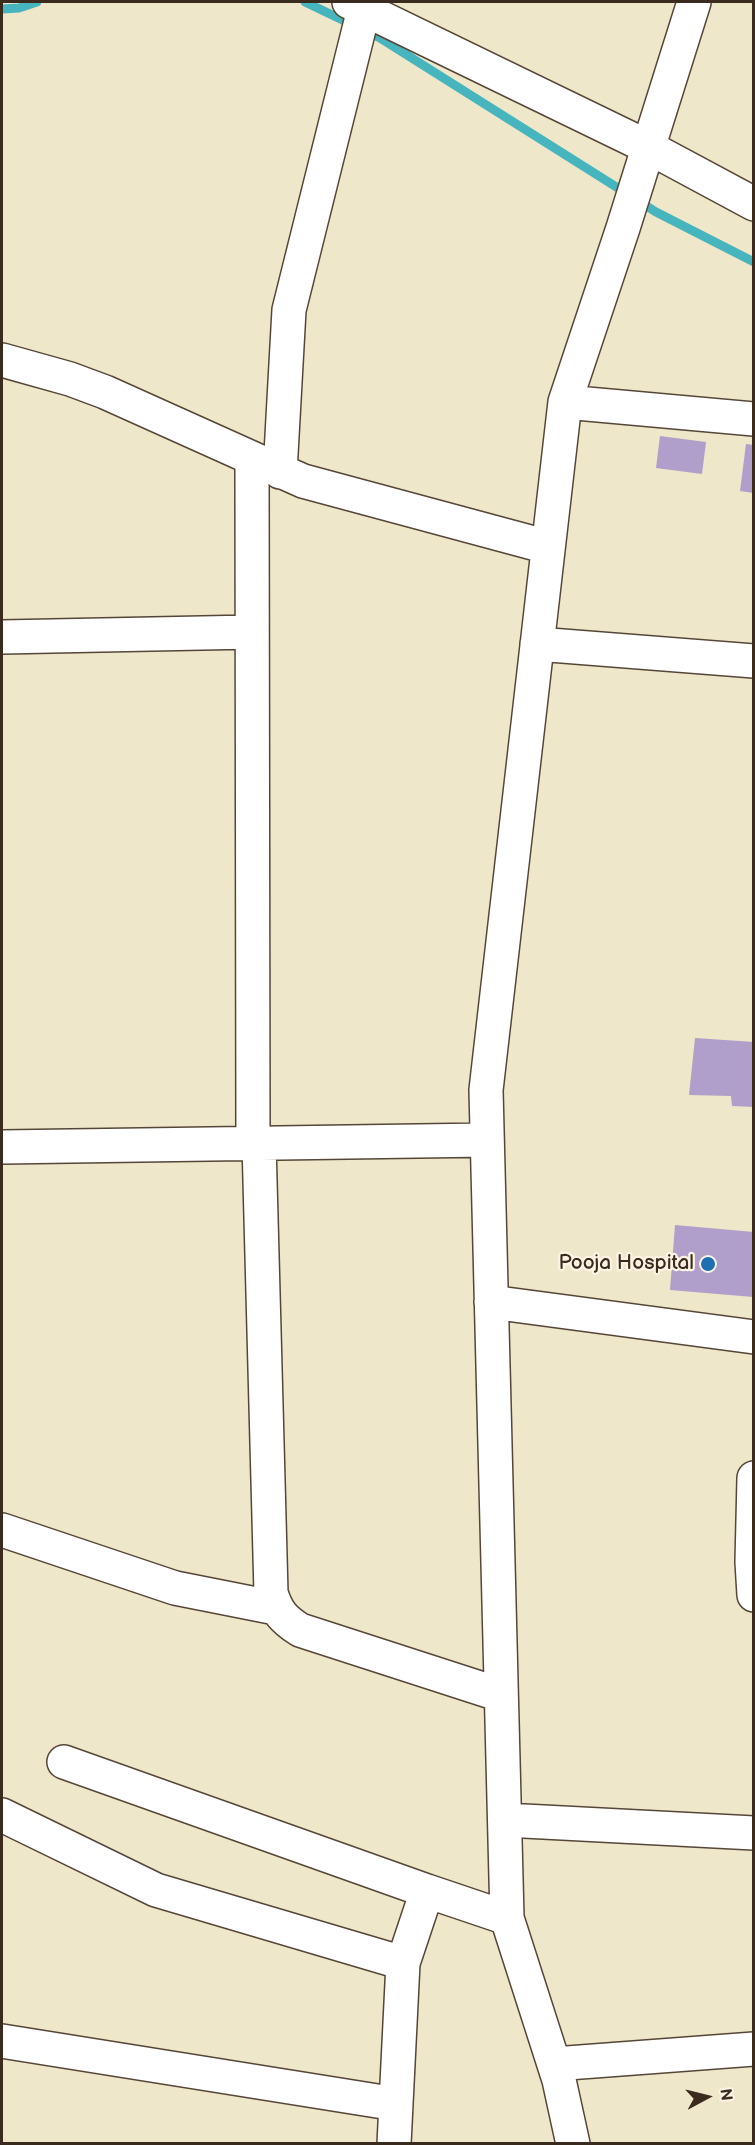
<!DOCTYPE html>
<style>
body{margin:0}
#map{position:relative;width:755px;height:2145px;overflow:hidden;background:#efe7c9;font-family:"Balsamiq Sans",sans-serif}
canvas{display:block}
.frame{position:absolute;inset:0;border:3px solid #3b2a1e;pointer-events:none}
.north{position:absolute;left:677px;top:2067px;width:60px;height:60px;-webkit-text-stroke:4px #fcf5e5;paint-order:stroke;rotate:83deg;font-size:16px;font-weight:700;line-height:24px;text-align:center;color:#3b2a1e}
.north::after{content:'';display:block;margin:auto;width:21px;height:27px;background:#3b2a1e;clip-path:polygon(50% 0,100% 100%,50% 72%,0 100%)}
</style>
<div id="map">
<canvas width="755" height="2145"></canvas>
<div class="frame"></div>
<div class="north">N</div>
</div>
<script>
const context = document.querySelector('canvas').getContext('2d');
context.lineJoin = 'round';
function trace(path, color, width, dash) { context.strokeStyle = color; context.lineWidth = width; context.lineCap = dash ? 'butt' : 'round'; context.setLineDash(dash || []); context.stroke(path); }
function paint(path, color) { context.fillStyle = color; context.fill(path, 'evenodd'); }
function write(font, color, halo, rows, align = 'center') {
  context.font = font + ' "Balsamiq Sans",sans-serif'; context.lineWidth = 4.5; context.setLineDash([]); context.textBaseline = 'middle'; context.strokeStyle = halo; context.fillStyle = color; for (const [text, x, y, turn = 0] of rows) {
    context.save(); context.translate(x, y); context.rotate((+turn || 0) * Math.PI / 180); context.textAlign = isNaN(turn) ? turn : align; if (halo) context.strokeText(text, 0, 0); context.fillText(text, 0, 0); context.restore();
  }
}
trace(new Path2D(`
 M305 2 380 38 656 212 754 262
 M2 9 19 8 37 2`), '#46b5bd', 9);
paint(new Path2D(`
 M660 436 706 442 702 474 656 468Z
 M746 444 754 445V493L740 491Z
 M695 1038 754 1042V1107L732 1106 731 1096 689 1095Z
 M675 1225 754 1232 753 1297 670 1290Z`), '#b09fca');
const minor = new Path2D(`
 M349 2 648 147 754 204
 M2 360 70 379 105 392 303 481 548 547
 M565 402 754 419
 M252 460 253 1144
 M280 472 289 310 364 9
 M2 637 252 632
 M537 644 754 661
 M259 1143 271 1593C277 1612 283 1619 300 1630L501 1695
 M2 1147 487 1140
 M491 1302 754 1337
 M754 1478 752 1562 754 1595
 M2 1530 175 1588 276 1608
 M64 1762 427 1891
 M2 1815 156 1890 403 1963 394 2144
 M505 1820 754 1833
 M507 1918 559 2080 573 2144
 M403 1963 427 1891 507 1918 486 1090 565 402 623 228 694 2
 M2 2041 396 2104
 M554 2064 754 2049`);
trace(minor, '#564638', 36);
trace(minor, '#fff', 33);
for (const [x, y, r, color] of [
 [708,1264,8,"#1f6fb2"]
]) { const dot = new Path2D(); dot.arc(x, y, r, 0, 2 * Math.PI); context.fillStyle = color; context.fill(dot); trace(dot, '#fcf5e5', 2); }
write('21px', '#3b2a1e', '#fcf5e5', [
 ["Pooja Hospital",694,1264]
], 'right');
</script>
